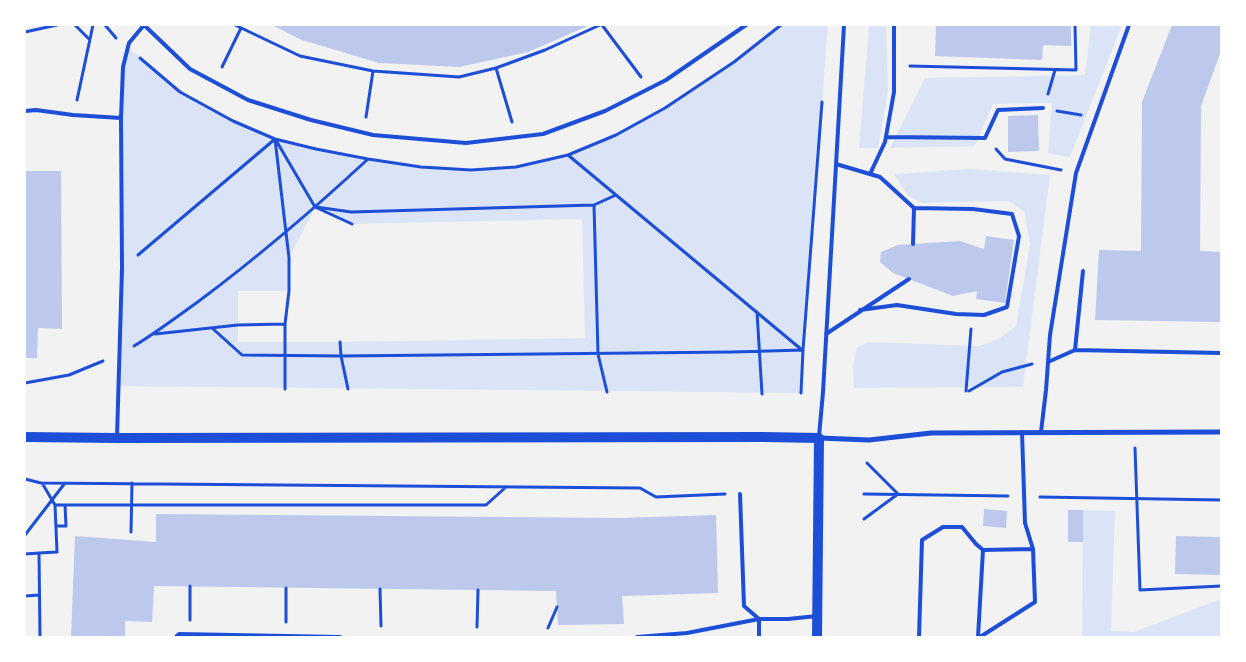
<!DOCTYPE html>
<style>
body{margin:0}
#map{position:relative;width:1246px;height:662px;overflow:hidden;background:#f2f2f2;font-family:"Alegreya Sans",sans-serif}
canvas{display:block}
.frame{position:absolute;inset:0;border:26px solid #fff;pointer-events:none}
</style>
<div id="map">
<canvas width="1246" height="662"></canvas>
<div class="frame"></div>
</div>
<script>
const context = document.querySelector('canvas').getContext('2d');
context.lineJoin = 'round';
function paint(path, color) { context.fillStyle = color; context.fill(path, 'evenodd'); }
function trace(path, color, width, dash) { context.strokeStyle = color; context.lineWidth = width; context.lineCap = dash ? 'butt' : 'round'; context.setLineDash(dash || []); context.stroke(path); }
paint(new Path2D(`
 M781 25H828L803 350 801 393 119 386 122 268 123 67 128 48 180 92 233 121 275 139 316 149 421 167 471 170 516 167 568 155 616 135 665 108 734 62ZM315 208 352 224 582 219 585 338 340 342H238V291H289V258Z
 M869 25H886L888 91 878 148H859Z
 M1091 25H1122L1070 157 1048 154 1052 103 993 104 975 146 890 148 925 78 1085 75Z
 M970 169 1050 175 1023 387 854 388 853 365 857 347 869 342 980 346 1000 338 1016 326 1030 244 1024 211 1008 201 923 203 907 195 894 174Z
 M1083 510 1115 511 1111 631 1134 632 1221 599V637H1082Z`), '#dbe4f7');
paint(new Path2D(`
 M272 25H590L528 52 459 67 379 63 302 40Z
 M936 25 1071 26V46L1043 45 1042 60 935 56Z
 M1172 25H1221V51L1201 106 1200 251 1221 252V322L1095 320 1099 250 1141 251 1142 102Z
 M1038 115 1039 151 1008 152V116Z
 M25 171H61L62 329 38 328 37 358H25Z
 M986 236 1014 240 1005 303 976 299 977 291 953 296 893 273 880 262 881 252 898 245 960 241 984 249Z
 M984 509 1007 511 1006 528 983 526Z
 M1068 510H1083V542H1068Z
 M156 514 620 518 716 515 718 593 622 596 624 624 558 625 556 591 154 586 152 622 125 621V637H71L75 536 156 542Z
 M1176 536 1221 537V575L1175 574Z`), '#bdc9ec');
trace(new Path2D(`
 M75 25 89 39
 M105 25 116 38
 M235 25 300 56 373 71 459 77 496 68 545 50 600 25
 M602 25 641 77
 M25 32 57 25
 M140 58 180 92 233 121 275 139 316 149 368 159 421 167 471 170 516 167 568 155 616 135 665 108 734 62 781 25
 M910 66 1076 70 1075 25
 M222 67 241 28
 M496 68 512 122
 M1048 94 1055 70
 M77 100 93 25
 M1057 111 1081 115
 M366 117 373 71
 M275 139 289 258V291L285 324V389
 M277 142 315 207 352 224
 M996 149 1005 159 1061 170
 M568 155 802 350
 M594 205 598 354 607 392
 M316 207 351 212 594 205 616 195
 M138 255 275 139
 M757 312 762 394
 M212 328 242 355 341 356 733 352 803 350
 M155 334 238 325 285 324
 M340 342 341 356 348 389
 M134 346C157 332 178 316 199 301 258 257 314 209 368 159
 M25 383 69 375 103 361
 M966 391 971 329
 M969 391 1002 372 1032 364
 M801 393 803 350 822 102
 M1135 448 1140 590 1221 586
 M25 479 41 483 640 488 656 497 725 494
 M42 483 55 505H486L506 487
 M864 494 1008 496
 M1040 497 1221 500
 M864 519 898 494 867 463
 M56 526H66L65 505
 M131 532 132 483
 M25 535 65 483
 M25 554 39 553
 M190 586V620
 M286 588V622
 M380 589 381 626
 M25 596 39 595
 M477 627 478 590
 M548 628 557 607
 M40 637 39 553 57 552 55 505`), '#1d4ed8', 3);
trace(new Path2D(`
 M144 25 190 69 248 100 311 120 373 135 466 143 543 134 605 111 666 80 746 25
 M25 111 36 110 73 115 121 118
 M887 137 985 138 998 110 1043 108
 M836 164 880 177 914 208 913 244
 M870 174 885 142 894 92V25
 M860 310 897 305 956 314 984 315 1007 307 1019 236 1012 214 973 209 914 208
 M826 334 909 279
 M1075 350 1083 271
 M1048 362 1075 350 1221 353
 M1041 432 1046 390 1050 335 1076 173 1129 25
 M819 436 823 392 844 25
 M117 437 122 268 121 118 123 67 129 43 144 25
 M740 494 744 606 759 619V637
 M176 637 179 634 340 637
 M637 637 687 633 759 619H788L817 616
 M919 637 922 540 943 527H962L976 544 983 550 1033 549 1025 523 1022 432
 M978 637 983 550
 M980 637 1035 602 1033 549`), '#1d4ed8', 4);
trace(new Path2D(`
 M819 438 869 440 931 433 1221 432`), '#1d4ed8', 5);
trace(new Path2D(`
 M25 437 117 438 764 437 819 438 817 637`), '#1d4ed8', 10);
</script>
